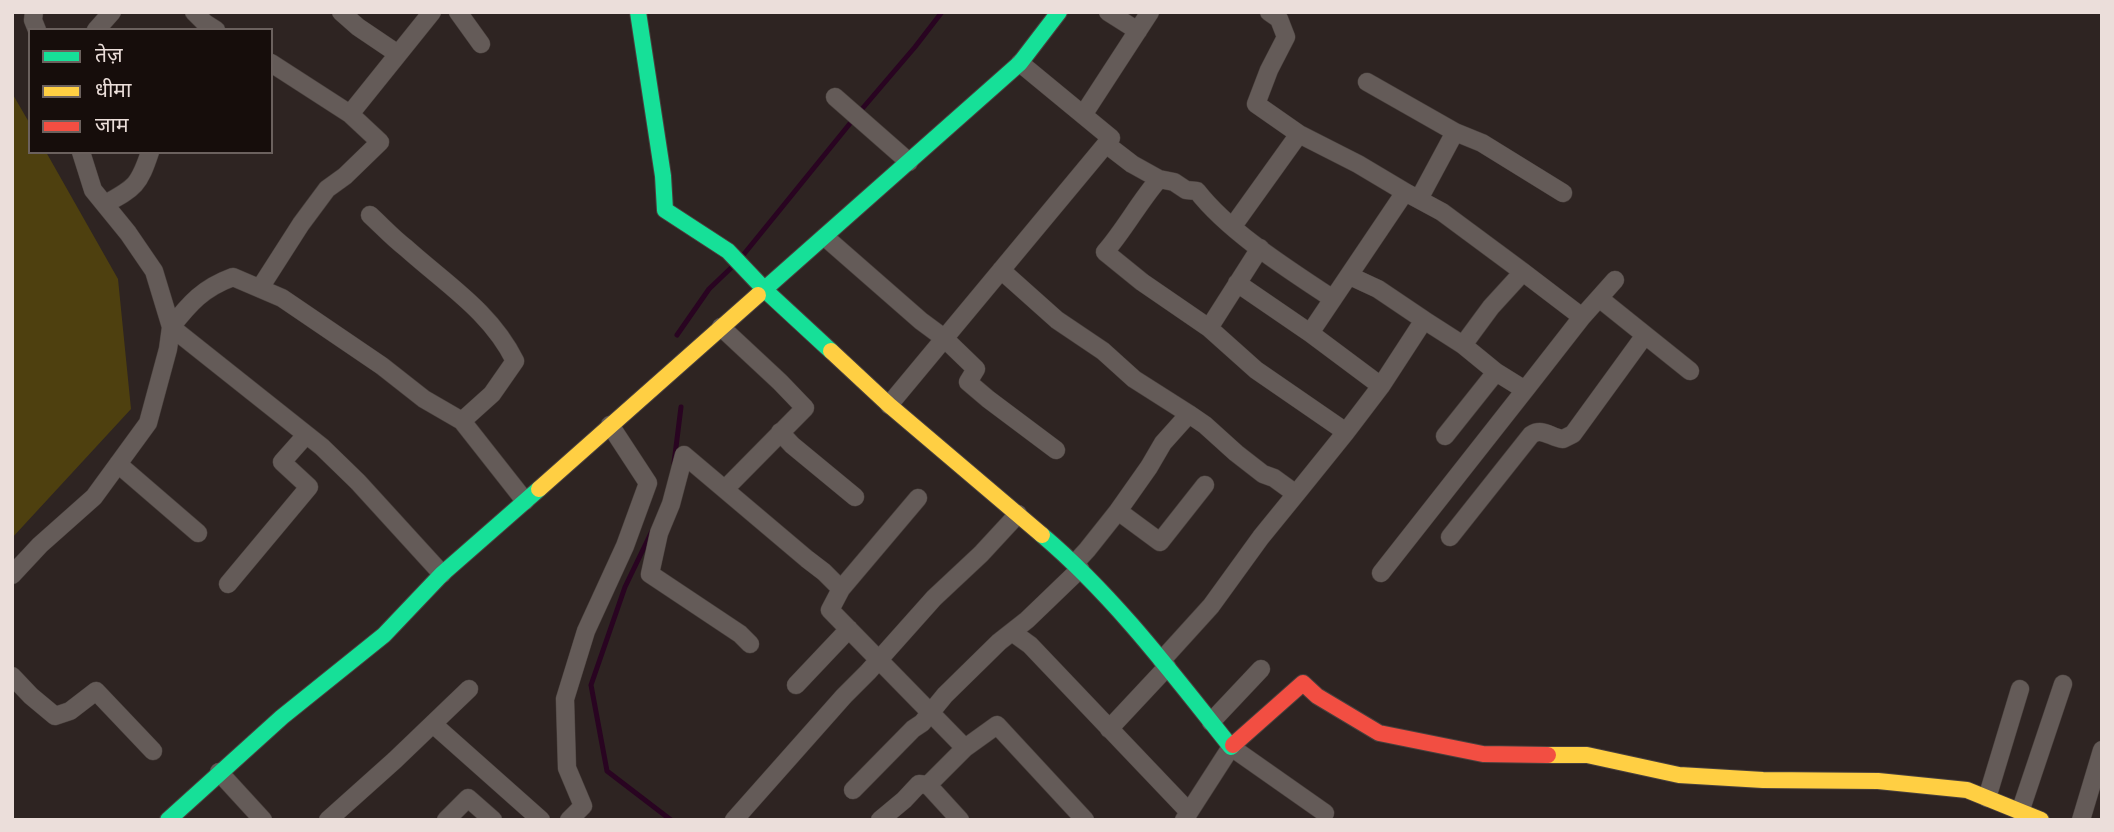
<!DOCTYPE html>
<meta charset="utf-8">
<style>
body{margin:0}
#map{position:relative;width:2114px;height:832px;overflow:hidden;background:#2e2422;font-family:Rubik,"Noto Sans Devanagari",sans-serif}
canvas{display:block}
.frame{position:absolute;inset:0;border:14px solid #ebdeda;pointer-events:none}
.legend{position:absolute;left:28px;top:28px;width:245px;height:126px;box-sizing:border-box;background:#160d0b;border:2px solid #6b615e;margin:0;padding:9px 12px;list-style:none;font-size:21px;color:#ebdeda}
.legend li{display:flex;align-items:center;gap:14px;height:35px}
.legend b{width:35px;border:2px solid #6b615e}
</style>
<div id="map">
<canvas width="2114" height="832"></canvas>
<div class="frame"></div>
<ul class="legend">
<li><b style="height:9px;background:#16e098"></b>तेज़</li>
<li><b style="height:9px;background:#ffcf43"></b>धीमा</li>
<li><b style="height:9px;background:#f24e42"></b>जाम</li>
</ul>
</div>
<script>
const context = document.querySelector('canvas').getContext('2d');
context.lineJoin = 'round';
function paint(path, color) { context.fillStyle = color; context.fill(path, 'evenodd'); }
function trace(path, color, width, dash) { context.strokeStyle = color; context.lineWidth = width; context.lineCap = dash ? 'butt' : 'round'; context.setLineDash(dash || []); context.stroke(path); }
paint(new Path2D(`
 M12 93 30 124V152H46L118 279 131 409 12 538Z`), '#4e400f');
trace(new Path2D(`
 M862 109 915 47 942 12
 M744 254 852 121
 M677 335 709 289 732 267
 M674 463 681 407
 M652 531 625 587 591 685 607 771 671 820`), '#290421', 5);
const street = new Path2D(`
 M34 12 33 20 37 30
 M194 12 205 23 216 30
 M341 12 358 27 398 54
 M458 12 481 44
 M1108 12 1138 31
 M96 30 112 12
 M1367 82 1455 132 1419 199
 M835 97 909 162
 M350 114 432 12
 M1083 115 1150 12
 M1455 132 1482 143 1563 193
 M1106 144 1132 164 1159 179 1174 182 1186 190 1197 191C1230 233 1288 269 1333 299
 M1159 179C1139 202 1125 229 1105 252L1142 282 1209 328 1260 248
 M1405 192 1442 212 1523 272 1491 307 1463 345 1424 320
 M105 204C135 188 139 185 150 152
 M370 215C382 226 393 238 406 248 446 284 491 312 515 361L492 394 462 421 424 399 382 366 282 298 233 277C203 288 190 303 171 327L322 447 358 482 442 574
 M1233 226 1299 134
 M825 237 921 321 944 338 976 369 968 382 988 399 1056 450
 M1001 270 1057 320 1103 351 1134 379 1189 414 1163 443 1149 467 1118 511 1087 550 1075 563
 M1523 272 1582 317 1615 280
 M1237 283 1310 333 1405 192 1358 164 1299 134 1256 104 1269 70 1286 37 1279 19 1269 12
 M260 288 301 224 327 189 345 176 380 142 350 114 271 63
 M1599 298 1690 371
 M721 327 780 382 805 408 725 489
 M1209 328 1256 370 1346 432 1381 386
 M1310 333 1381 386 1424 320 1378 289 1350 276
 M1496 372 1525 390 1582 317
 M889 405 1111 138 1020 63
 M462 421 525 501
 M780 432 792 445 855 497
 M1445 436 1496 372 1463 345
 M118 464 198 533
 M1296 494 1346 432
 M918 498 841 589 830 610 965 748 997 725 1085 820
 M1118 511 1160 542 1205 485
 M1450 537 1531 435C1543 427 1551 438 1563 439L1573 434 1645 335
 M1381 573 1525 390
 M12 575 40 545 94 497 148 423 168 349 171 327 154 271 128 233 93 190 81 152
 M228 584 309 487 282 462 306 435
 M1012 632 1030 645 1189 812
 M750 644 740 634 650 574 659 533 671 504 684 455 807 559 824 572 841 589
 M1162 660 1211 606 1261 537 1296 494 1274 478 1263 474 1236 453 1205 425 1189 414
 M12 676 31 696 55 716 70 711 96 691 153 751
 M796 685 849 629
 M1211 722 1261 669
 M433 724 541 820
 M1109 729 1167 667
 M219 772 263 820
 M928 785 965 748
 M853 790 913 729 922 723 945 695 999 642 1027 620 1080 569
 M1987 798 2020 689
 M2020 812 2063 684
 M328 820 395 760 469 689
 M446 820 468 798 493 820
 M569 820 583 806 567 768 565 699 586 631 625 546 648 483 610 425
 M734 820 844 696 868 672 934 598 981 554 1018 514
 M880 820 904 800 919 784 928 785 960 820
 M1184 820 1231 747 1325 813
 M2081 820 2102 750`);
const fast = new Path2D(`
 M638 12 663 176 665 210 728 251 765 290 831 351
 M758 295 1020 63 1059 12
 M1042 535C1114 596 1172 673 1231 747L1233 745
 M168 820 282 717 384 635 442 574 539 489`);
const slow = new Path2D(`
 M831 351 889 405 1042 535
 M539 489 758 295
 M1548 755H1587L1679 775 1763 780 1878 781 1967 790 2041 820`);
const jam = new Path2D(`
 M1233 745 1303 683 1317 696 1379 733 1483 754 1548 755`);
trace(street, '#49403d', 19);
trace(fast, '#49403d', 18);
trace(slow, '#49403d', 18);
trace(jam, '#49403d', 18);
trace(street, '#645b58', 18);
trace(fast, '#16e098', 16);
trace(slow, '#ffcf43', 16);
trace(jam, '#f24e42', 16);
</script>
